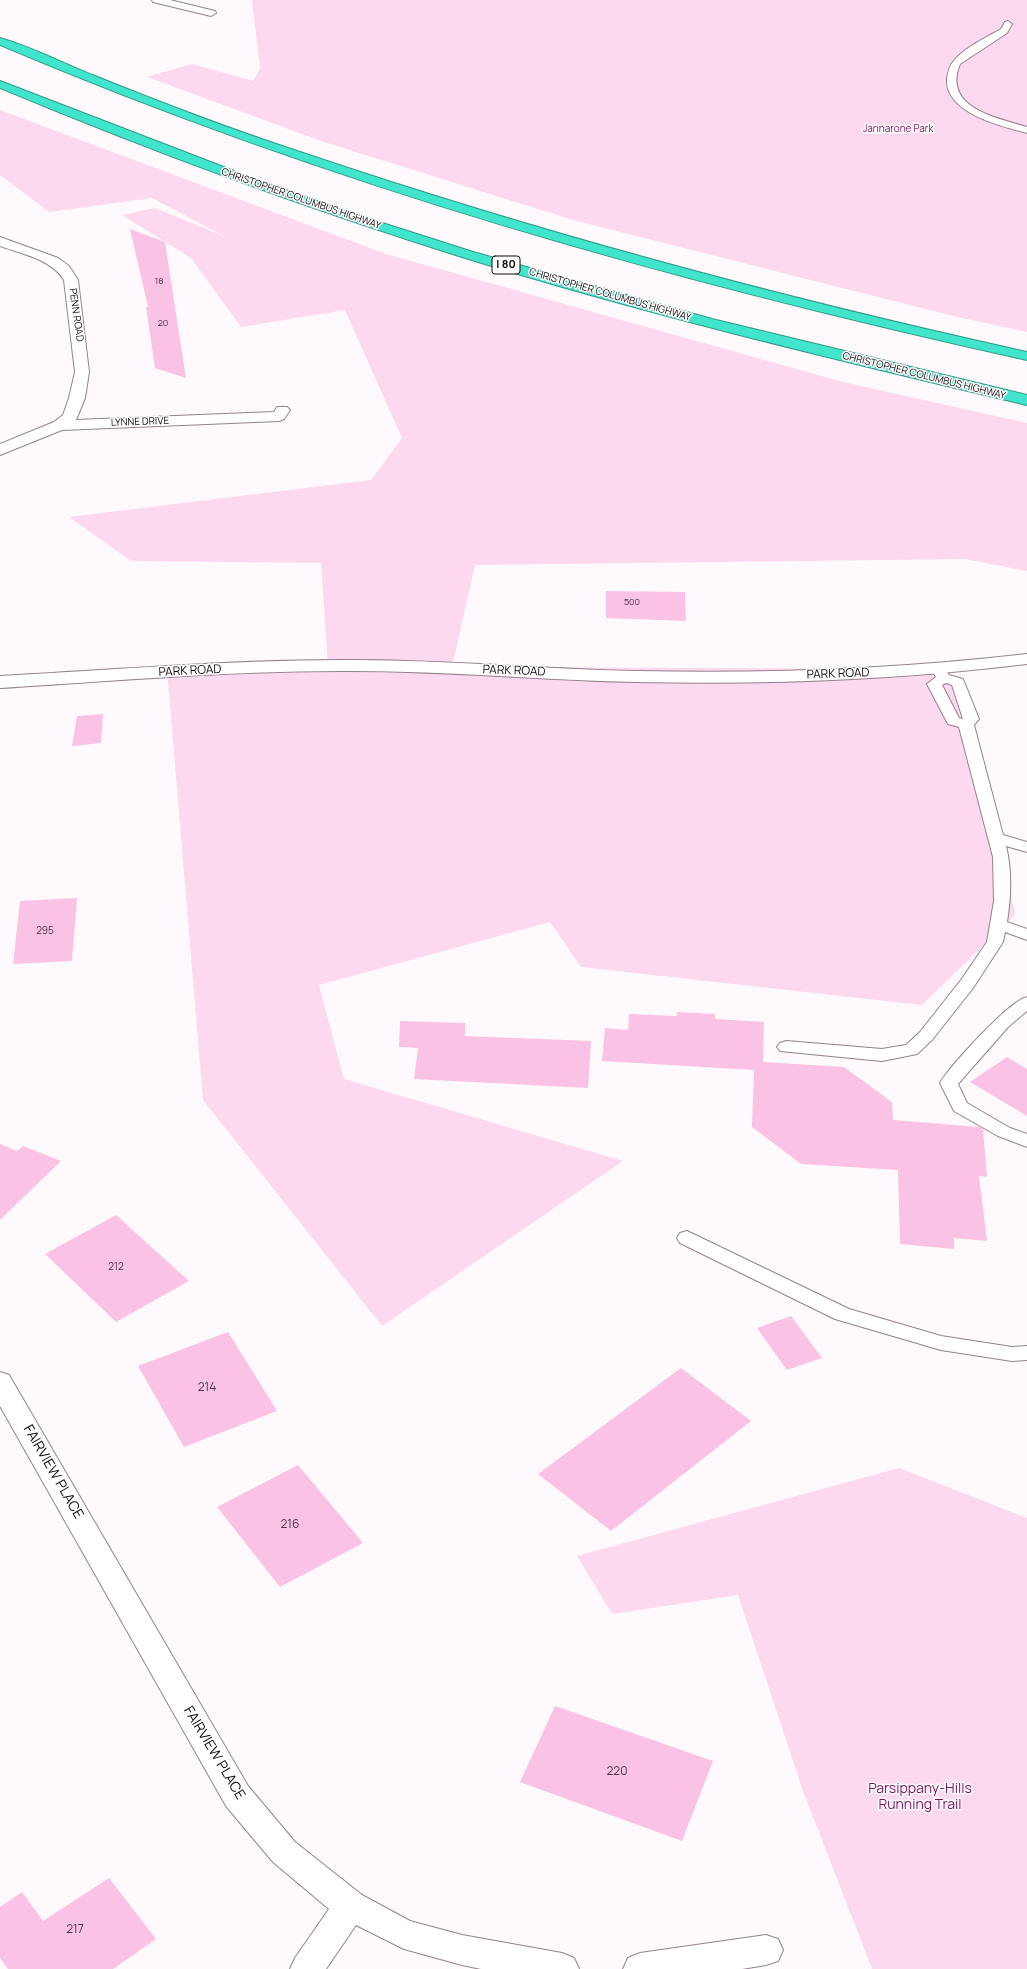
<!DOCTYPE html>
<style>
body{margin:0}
canvas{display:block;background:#fef9fc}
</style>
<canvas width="1027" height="1969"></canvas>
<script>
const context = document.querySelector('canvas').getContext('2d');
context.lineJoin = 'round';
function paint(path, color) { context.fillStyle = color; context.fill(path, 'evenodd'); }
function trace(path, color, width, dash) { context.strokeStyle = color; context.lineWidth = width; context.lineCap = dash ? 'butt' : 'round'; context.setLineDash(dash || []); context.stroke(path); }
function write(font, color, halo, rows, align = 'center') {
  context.font = font + ' Manrope,sans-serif'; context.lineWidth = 3; context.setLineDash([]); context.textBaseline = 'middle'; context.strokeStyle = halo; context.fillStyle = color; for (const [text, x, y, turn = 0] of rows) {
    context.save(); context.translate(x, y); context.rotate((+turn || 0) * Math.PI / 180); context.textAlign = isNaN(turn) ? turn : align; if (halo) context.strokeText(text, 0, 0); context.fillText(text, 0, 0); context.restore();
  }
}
paint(new Path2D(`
 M252 0H1027V332L953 316 573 220 324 142 147 77 192 64 253 81 260 69Z
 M0 110 386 254 843 382 1027 423V571L965 559 475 565 452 667 948 669 993 799 1015 915 922 1005 581 967 550 922 319 985 344 1079 623 1161 382 1326 203 1100 167 669 328 666 321 563 131 561 69 517 371 480 402 438 345 310 241 327 191 258 122 215 155 208 224 236 152 198 49 212 0 175Z
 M899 1468 1027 1518V1969H872L803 1791 738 1595 612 1614 577 1556Z`), '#fdd9ef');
paint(new Path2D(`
 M130 229 165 242 186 378 155 368 146 307H148Z
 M606 591 685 592 686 621 606 618Z
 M103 714 101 743 72 746 77 716Z
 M77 898 72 961 13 964 20 901Z
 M677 1012 715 1014V1019L764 1022 763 1062 844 1067 892 1102 893 1120 979 1127 983 1129 987 1177 979 1176 987 1241 954 1238V1249L900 1244 898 1170 801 1164 752 1127 754 1070 602 1061 605 1028 628 1030 629 1014 677 1016Z
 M400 1021 465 1023V1036L591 1041 588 1088 414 1079 418 1048 399 1047Z
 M1007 1057 1027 1069V1116L970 1082Z
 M0 1144 17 1151 23 1146 61 1161 0 1220Z
 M116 1215 189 1281 116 1322 45 1254Z
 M791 1316 822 1358 787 1370 757 1328Z
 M228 1332 277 1411 184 1447 138 1366Z
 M681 1368 751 1421 611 1531 538 1474Z
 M298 1465 363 1543 280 1587 217 1507Z
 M555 1706 713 1761 682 1841 520 1782Z
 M109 1878 156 1939 113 1969H8L0 1958V1907L22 1892 43 1921Z`), '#fac2e4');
const lane = new Path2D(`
 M1008 21 1012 24 1007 33 960 64C942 108 997 118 1027 127V133C1001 126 945 113 947 79 948 73 949 66 953 62 962 49 987 37 1001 29L1005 22Z
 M938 665 943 666 949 675 963 679 979 719 974 725 1003 835 1027 842V852L1006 846C1012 870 1011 897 1007 922L1027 929V940L1005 932 1003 942 973 988 932 1040 917 1054 882 1061 780 1051 777 1047 780 1043 786 1041 882 1049 906 1045 920 1032 961 980 987 942 994 901 993 857 959 727 948 724 927 684 936 677 931 669 933 666ZM946 683 952 685 963 719 959 718 942 685Z
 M1027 997V1011L1008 1027 958 1084 967 1103 1010 1128 1027 1134V1147L998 1136 954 1111 940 1083C951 1065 1009 1001 1027 997Z
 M687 1231 849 1309 941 1336 1012 1347 1027 1346V1360L1012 1361 941 1350 835 1319 680 1243 677 1238 680 1233Z`);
const street = new Path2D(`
 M152 0H170L215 11 216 13 211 16 153 2Z
 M0 237 58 258 69 266 78 280 89 372 85 398 76 420 274 412 277 407H287L290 410 284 419 279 421 62 430 0 455V444L54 422 63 415 69 398 75 372 64 280C51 259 22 254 0 246Z
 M1027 654V664C897 680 766 685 635 682 537 680 439 670 341 671 227 671 113 681 0 688V676C113 670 227 660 341 660 439 659 537 669 635 671 766 674 897 669 1027 654Z
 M0 1372 9 1375 248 1786 295 1842 362 1895 410 1921 462 1935 562 1953 574 1958 579 1969H481L462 1965 404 1949 356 1925 326 1969H290L295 1958 329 1909 273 1862 226 1806 0 1406Z
 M766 1935 778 1939 783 1950 778 1961 766 1965 742 1969H623L628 1958 640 1953Z`);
const highway = new Path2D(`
 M0 38C32 47 64 64 95 76 164 104 233 130 303 153 540 233 782 298 1027 352V360C677 283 330 185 0 45Z
 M0 81 247 176 345 211 473 252 712 319 1027 395V405C838 360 648 315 462 257 305 208 151 151 0 88Z`);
trace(lane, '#95818d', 2);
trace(street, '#95818d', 2);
trace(highway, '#309889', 2);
paint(lane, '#fff');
paint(street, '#fff');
paint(highway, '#41e5cc');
write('9px', '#4a3743', null, [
 ["18",159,281],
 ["20",163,323],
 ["500",632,602]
]);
write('10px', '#7b1060', '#fff', [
 ["Jannarone Park",898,129]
]);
write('10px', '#10090d', '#fff', [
 ["CHRISTOPHER COLUMBUS HIGHWAY",301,199,19],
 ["CHRISTOPHER COLUMBUS HIGHWAY",610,295,16],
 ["PENN ROAD",76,315,82],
 ["CHRISTOPHER COLUMBUS HIGHWAY",924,376,14],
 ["LYNNE DRIVE",140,422,-2]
]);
write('10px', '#4a3743', null, [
 ["295",45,931],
 ["212",116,1267]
]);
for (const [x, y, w] of [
 [506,265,28]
]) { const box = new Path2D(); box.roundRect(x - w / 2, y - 9, w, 18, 3); context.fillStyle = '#fff'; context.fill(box); trace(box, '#10090d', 1); }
write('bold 11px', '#10090d', null, [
 ["I 80",506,265]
]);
write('12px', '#10090d', '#fff', [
 ["PARK ROAD",190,671,-3],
 ["PARK ROAD",514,671,2],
 ["PARK ROAD",838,674,-2]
]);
write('12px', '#4a3743', null, [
 ["214",207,1388],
 ["216",290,1525],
 ["220",617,1772],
 ["217",75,1930]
]);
write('14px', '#10090d', '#fff', [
 ["FAIRVIEW PLACE",53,1472,60],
 ["FAIRVIEW PLACE",214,1753,59]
]);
write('14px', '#7b1060', '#fff', [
 ["Parsippany-Hills",920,1789],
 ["Running Trail",920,1805]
]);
</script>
